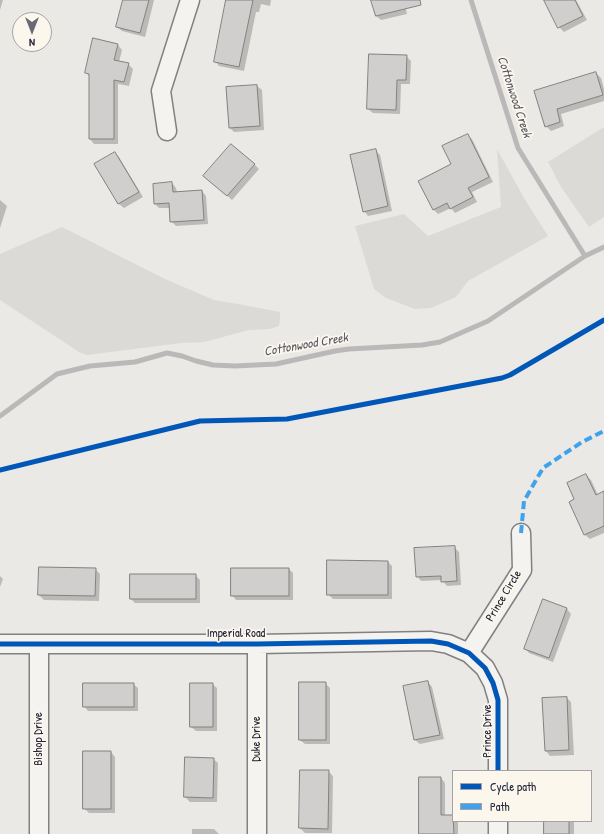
<!DOCTYPE html>
<style>
body{margin:0}
#map{position:relative;width:604px;height:834px;overflow:hidden;background:#ebe9e5;font-family:"Patrick Hand",sans-serif}
canvas{display:block}
.legend{position:absolute;left:452px;top:770px;width:140px;height:52px;box-sizing:border-box;background:#fbf7ec;border:1px solid #a4a2a5;margin:0;padding:5px 7px;list-style:none;font-size:12px;color:#22223b}
.legend li{display:flex;align-items:center;gap:8px;height:20px}
.legend b{width:20px;border:1px solid #a4a2a5}
.north{position:absolute;left:12px;top:12px;width:40px;height:40px;box-sizing:border-box;background:#fbf7ec;border:1px solid #a4a2a5;border-radius:50%;rotate:180deg;font-size:11px;font-weight:700;line-height:16px;text-align:center;color:#22223b}
.north::after{content:'';display:block;margin:auto;width:14px;height:18px;background:#686876;clip-path:polygon(50% 0,100% 100%,50% 72%,0 100%)}
</style>
<div id="map">
<canvas width="604" height="834"></canvas>
<ul class="legend">
<li><b style="height:5px;background:#0057b8"></b>Cycle path</li>
<li><b style="height:5px;background:#3ea2ec"></b>Path</li>
</ul>
<div class="north">N</div>
</div>
<script>
const context = document.querySelector('canvas').getContext('2d');
context.lineJoin = 'round';
function paint(path, color) { context.fillStyle = color; context.fill(path, 'evenodd'); }
function trace(path, color, width, dash) { context.strokeStyle = color; context.lineWidth = width; context.lineCap = dash ? 'butt' : 'round'; context.setLineDash(dash || []); context.stroke(path); }
function write(font, color, halo, rows, align = 'center') {
  context.font = font + ' "Patrick Hand",sans-serif'; context.lineWidth = 3.5; context.setLineDash([]); context.textBaseline = 'middle'; context.strokeStyle = halo; context.fillStyle = color; for (const [text, x, y, turn = 0] of rows) {
    context.save(); context.translate(x, y); context.rotate((+turn || 0) * Math.PI / 180); context.textAlign = isNaN(turn) ? turn : align; if (halo) context.strokeText(text, 0, 0); context.fillText(text, 0, 0); context.restore();
  }
}
paint(new Path2D(`
 M604 127V217L589 227 561 187 548 162Z
 M497 149 524 198 548 236 468 281 456 297 431 308 415 309 386 298 374 289 355 226 404 214 428 236 501 207Z
 M62 227 165 279 214 300 238 304 280 312V320L279 326 270 329 249 330 204 342 181 343 87 355 79 352 0 300V254Z`), '#dcdad6');
paint(new Path2D(`
 M0 0H3L0 10Z
 M124 0H154L145 37 122 31 117 27Z
 M234 0H271L270 6 261 4 259 12H256L244 71 219 66 215 61Z
 M372 0H404L407 14 381 20 376 16Z
 M545 0H576L587 20 564 32 559 27Z
 M118 45 122 50 119 62 128 64 133 69 129 86 118 84V144H94L90 139V76L86 73Z
 M406 56 411 61 410 84H401L400 114 373 113 368 109Z
 M596 73 601 78 604 89V101L561 114 564 126 551 131 546 126 536 92Z
 M257 86 262 90 264 130 234 132 230 128Z
 M467 135 472 139 493 182 472 192 477 202 455 213 451 208 438 214 434 210Z
 M375 150 380 155 392 211 368 216 364 211Z
 M115 153 119 157 143 197 124 208 119 204 95 164Z
 M254 164 259 169 232 200 209 180Z
 M172 183 176 188 177 193 202 191 206 196 208 224 176 226 171 221V208H159L155 204Z
 M0 200 7 206 0 228Z
 M586 475 591 480 598 495 604 492V533L590 539 585 535 570 502 575 500Z
 M454 547 459 552 461 585 447 586 442 580 421 581 417 576Z
 M388 562 392 566V599H333L328 594Z
 M95 569 100 574 99 601 44 600 39 595Z
 M289 569 293 573V600H236L232 595Z
 M195 575 200 580V603H135L131 599Z
 M0 576 3 579 0 587Z
 M543 600 567 609 571 614 553 662 529 653 525 648Z
 M428 682 432 687 444 739 420 744 415 740Z
 M325 683 330 688V744H305L300 740Z
 M133 684 138 688V711H88L84 706Z
 M212 684 217 688V731H196L191 727Z
 M543 698H567L571 702 574 755 550 756 546 751Z
 M111 752 115 757V813H89L84 808Z
 M213 759 218 763 217 802H190L185 797Z
 M328 771 333 776 332 833H305L300 828Z
 M441 778 445 783V816L453 821H458V834H420Z
 M545 821H574V834H545Z
 M192 829H214L219 834H192Z`), '#0003');
trace(new Path2D(`
 M471 0 518 148 585 256
 M0 416 57 374 90 366 135 362 167 353 182 356 196 361 213 365 235 366 276 364 335 351 349 349 422 345 440 342 488 321 585 256 604 247`), '#bbb8ba', 5);
const building = new Path2D(`
 M123 0H149L140 33 116 27Z
 M226 0H253L239 67 214 62Z
 M371 0H420L421 5 376 16Z
 M544 0H575L583 16 558 28Z
 M93 38 118 44 114 60 129 63 124 82 114 80V139H89V74L85 73Z
 M369 54 407 55 406 80H397L396 110 367 109Z
 M596 72 603 95 557 109 560 122 545 127 534 91Z
 M257 85 260 126 229 128 226 87Z
 M468 134 489 177 468 188 473 197 450 209 447 203 433 210 418 181 451 164 442 146Z
 M231 144 255 164 227 196 203 176Z
 M376 149 388 206 363 212 350 155Z
 M115 152 139 192 118 204 94 164Z
 M172 182 173 192 202 190 204 220 170 222 169 203 154 204 153 184Z
 M586 474 596 495 604 491V526L584 535 569 502 574 499 567 483Z
 M455 546 457 581 441 582V576L416 577 414 548Z
 M327 560 388 561V595H327Z
 M39 567 96 568 95 596 38 595Z
 M231 568H289V596H231Z
 M130 574H196V599H130Z
 M543 599 567 608 549 658 524 649Z
 M428 681 440 735 414 740 403 686Z
 M299 682H326V740H299Z
 M83 683H134V707H83Z
 M190 683H213V727H190Z
 M567 697 569 750 545 751 542 698Z
 M83 751H111V809H83Z
 M185 757 214 758 213 798 184 797Z
 M300 770H329L328 829 299 828Z
 M419 777H441V815H453L454 834H419Z
 M544 821H569V834H544Z`);
paint(building, '#d1cfcd');
trace(building, '#818083', 1);
const minor = new Path2D(`
 M167 131 161 91 190 0
 M0 644H257L431 641 448 644 469 653 485 668 493 683 498 700V771
 M39 644V834
 M257 644V834
 M469 653 522 570 521 533
 M498 821V834`);
trace(minor, '#818083', 21);
trace(minor, '#f4f3ef', 18);
trace(new Path2D(`
 M521 533 524 501 543 468 582 442 604 431`), '#3ea2ec', 4, [8, 4]);
trace(new Path2D(`
 M0 470 200 421 287 419 502 378 510 375 604 320
 M0 644H257L431 641 448 644 469 653 485 668 493 683 498 700V771`), '#0057b8', 5);
write('12px', '#22223b', '#fbf7ec', [
 ["Prince Circle",504,596,-59],
 ["Imperial Road",236,634],
 ["Prince Drive",488,731,-90],
 ["Bishop Drive",39,739,-90],
 ["Duke Drive",257,739,-90]
]);
write('italic 13px', '#575666', '#fbf7ec', [
 ["Cottonwood Creek",514,97,72],
 ["Cottonwood Creek",306,345,-10]
]);
</script>
